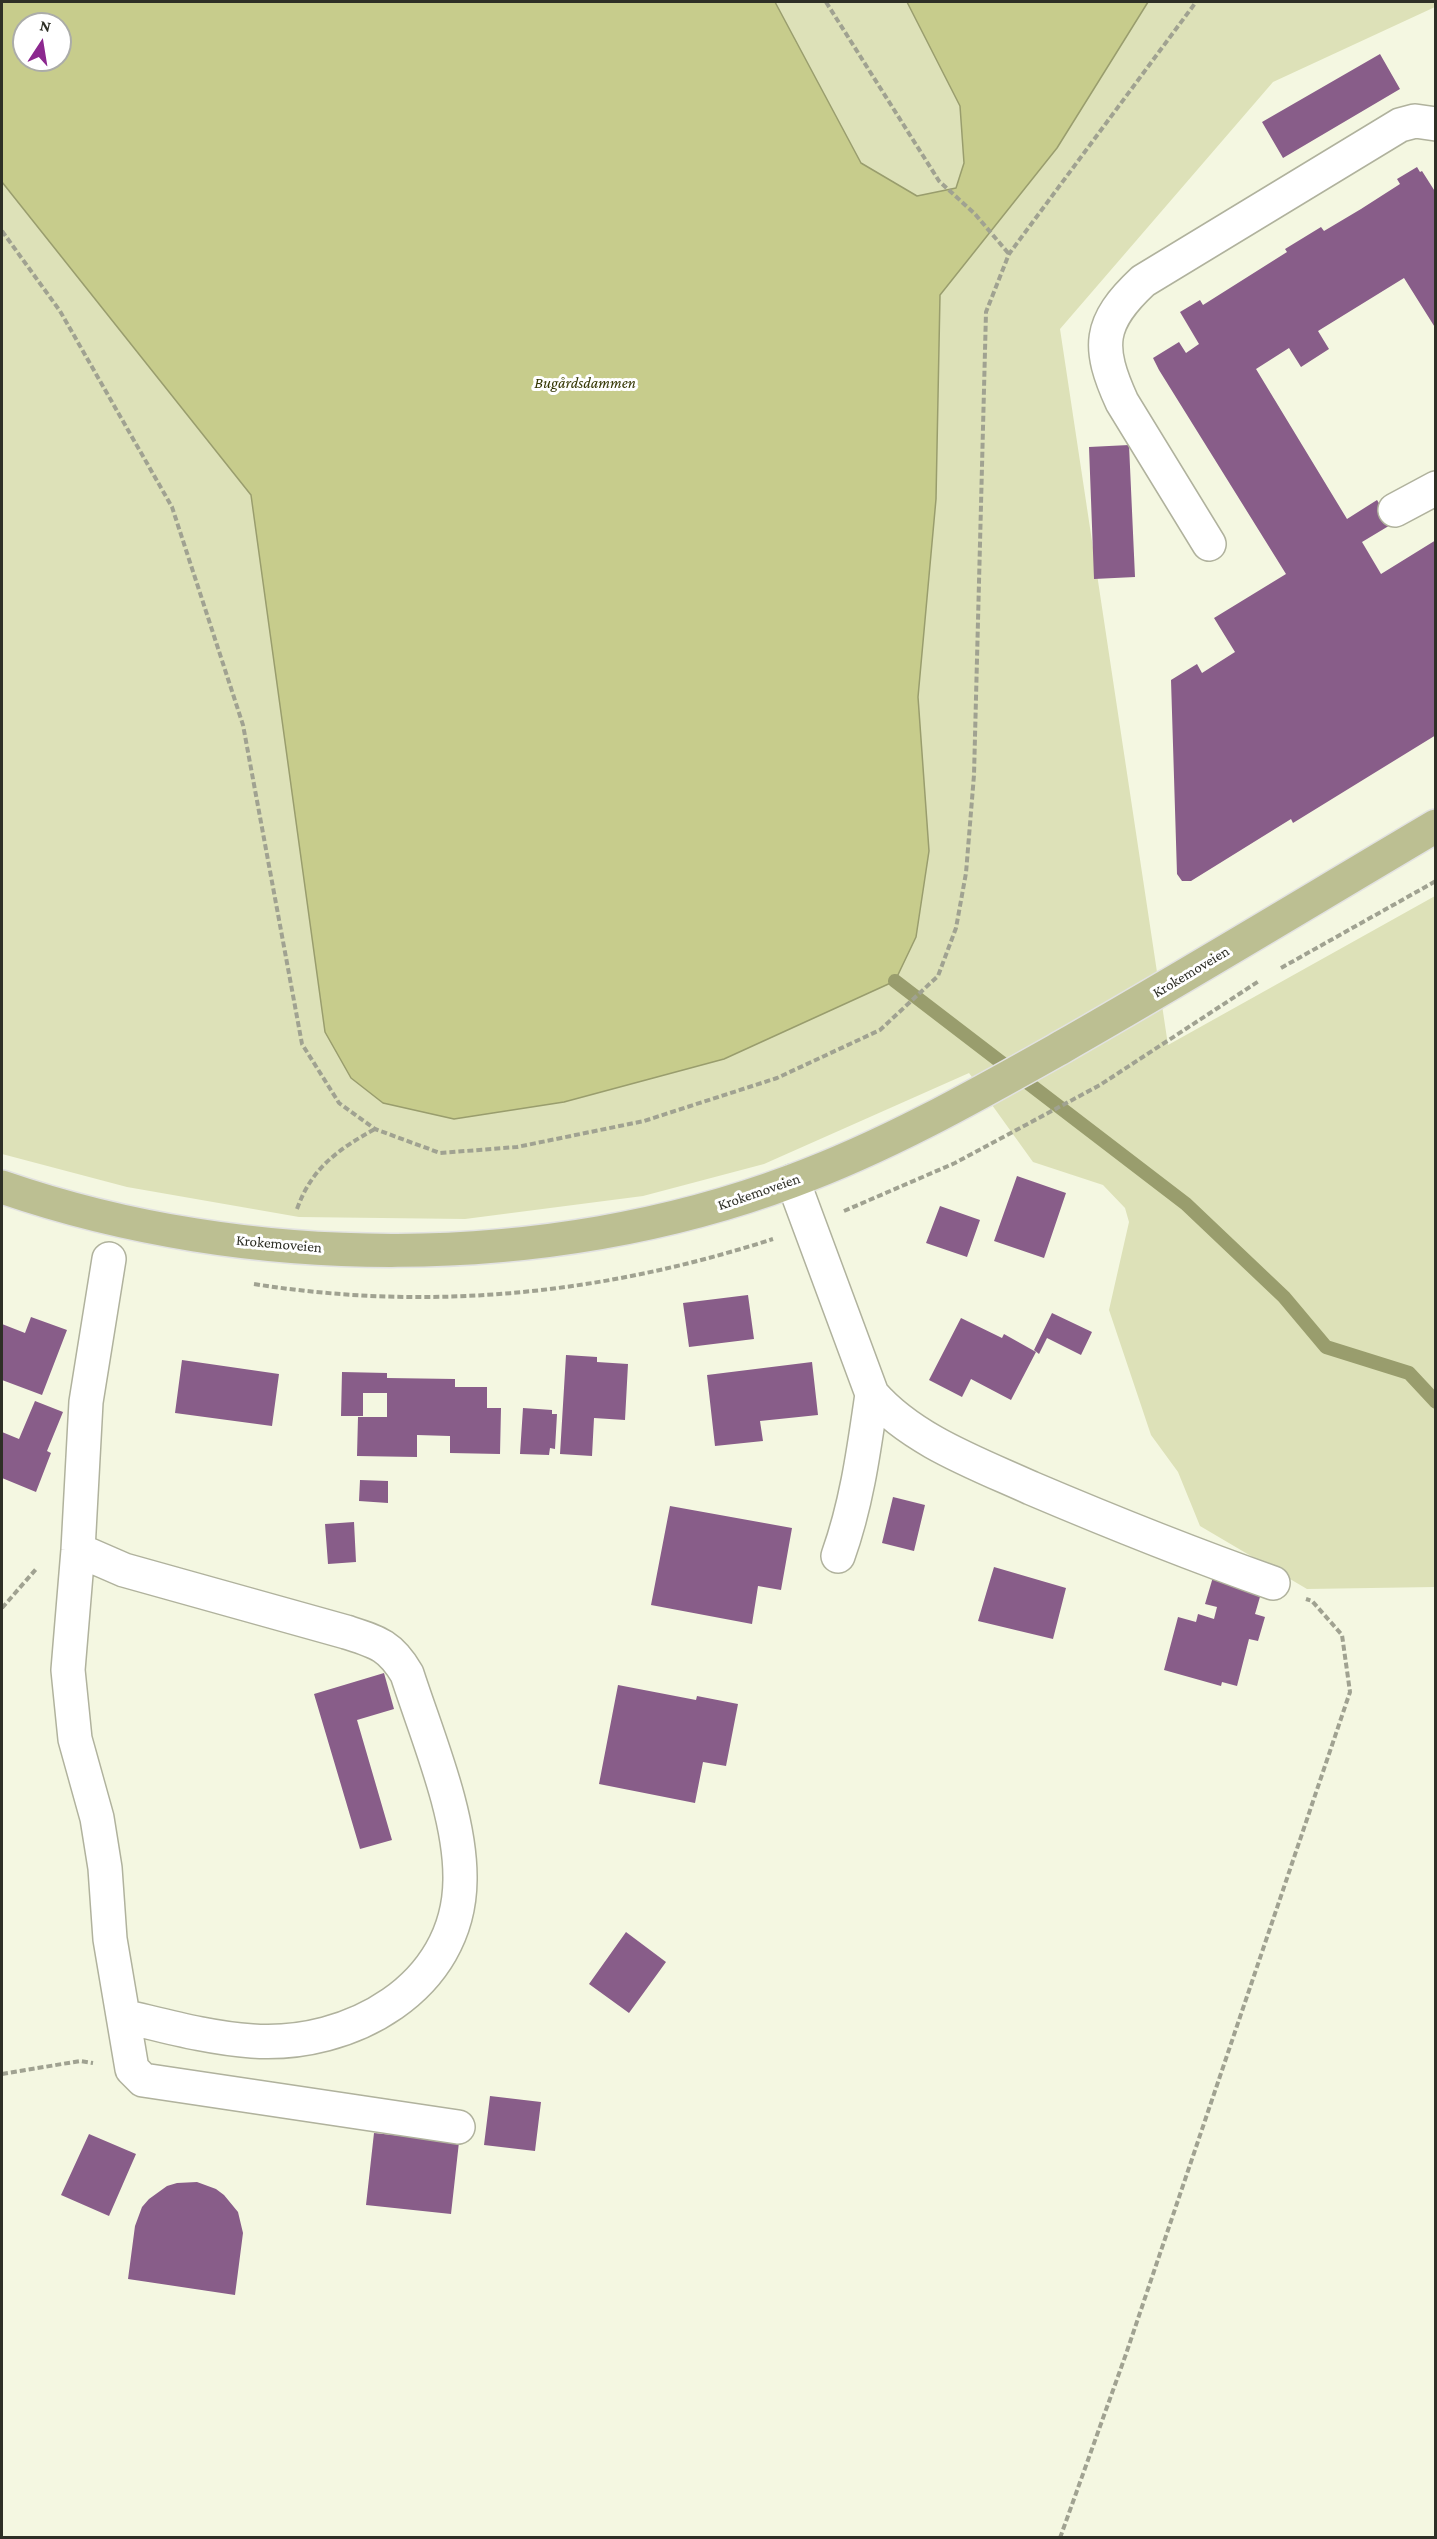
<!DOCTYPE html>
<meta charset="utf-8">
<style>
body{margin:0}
#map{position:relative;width:1437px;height:2539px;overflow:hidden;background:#f4f7e1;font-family:"Crimson Pro",serif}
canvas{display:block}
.frame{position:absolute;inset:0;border:3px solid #2e2f26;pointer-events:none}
.north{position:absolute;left:12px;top:12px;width:60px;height:60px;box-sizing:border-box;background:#fff;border:2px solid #abaca8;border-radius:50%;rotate:12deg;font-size:16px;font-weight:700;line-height:24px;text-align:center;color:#2e2f26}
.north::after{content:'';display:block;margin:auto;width:21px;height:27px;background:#8c288f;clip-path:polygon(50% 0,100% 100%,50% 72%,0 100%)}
</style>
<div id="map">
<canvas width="1437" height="2539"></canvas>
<div class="frame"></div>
<div class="north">N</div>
</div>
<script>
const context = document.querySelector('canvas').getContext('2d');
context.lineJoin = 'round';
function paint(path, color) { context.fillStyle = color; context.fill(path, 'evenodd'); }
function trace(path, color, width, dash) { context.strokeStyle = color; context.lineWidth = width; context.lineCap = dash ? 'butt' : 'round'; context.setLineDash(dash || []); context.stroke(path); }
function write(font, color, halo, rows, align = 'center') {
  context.font = font + ' "Crimson Pro",serif'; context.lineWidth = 6; context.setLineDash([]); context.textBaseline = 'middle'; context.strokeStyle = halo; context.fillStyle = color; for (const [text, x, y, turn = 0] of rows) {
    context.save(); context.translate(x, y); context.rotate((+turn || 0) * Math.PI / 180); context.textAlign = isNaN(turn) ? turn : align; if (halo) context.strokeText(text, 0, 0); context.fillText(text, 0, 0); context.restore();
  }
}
paint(new Path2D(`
 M775 2H907L960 106 964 163 956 189 917 196 861 163Z
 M1148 2H1435V7L1273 82 1060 329 1168 1045 1435 896V1587L1307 1589 1200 1526 1178 1472 1151 1435 1109 1310 1129 1222 1125 1208 1103 1185 1033 1162 969 1073 764 1164 643 1196 465 1219 299 1217 127 1187 2 1154V182L251 495 325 1032 383 1103 454 1119 564 1102 929 851 918 697 936 499 940 295 1057 148Z`), '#dde1b8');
const water = new Path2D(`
 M2 2H775L861 163 917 196 956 188 964 163 960 106 907 2H1148L1057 148 940 295 936 499 918 697 929 851 916 937 895 981 724 1059 564 1102 454 1119 383 1103 351 1078 325 1032 251 495 2 182ZM24 24H60V60H24Z`);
paint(water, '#c7cc8c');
trace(water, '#999d6d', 1.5);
trace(new Path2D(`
 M895 981 1186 1204 1284 1297 1326 1347 1409 1373 1436 1402`), '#999d6d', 14);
paint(new Path2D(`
 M1380 54 1400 89 1283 158 1262 122Z
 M1417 167 1420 172 1422 171 1436 193V329L1404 278 1318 331 1329 349 1301 367 1289 348 1256 369 1347 519 1377 500 1392 524 1362 542 1381 574 1436 540V735L1293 823 1291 819 1191 881H1182L1177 874 1171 680 1197 664 1202 673 1235 652 1214 618 1286 574 1159 370 1153 358 1179 342 1186 353 1199 344 1180 312 1200 300 1203 305 1287 252 1285 249 1321 227 1324 231 1361 209 1400 184 1397 179Z
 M1129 445 1135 577 1094 579 1089 447Z
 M1017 1176 1066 1193 1044 1258 994 1241Z
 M940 1206 980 1220 967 1257 926 1243Z
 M748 1295 754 1339 689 1347 683 1303Z
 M1052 1313 1092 1332 1081 1355 1047 1338 1039 1354 1034 1350Z
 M31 1317 67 1330 42 1395 2 1380V1324L25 1333Z
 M961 1318 1002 1338 1004 1334 1036 1352 1011 1400 971 1379 962 1397 929 1380Z
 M566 1355 597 1357V1362L628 1364 625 1420 594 1418 592 1456 560 1454Z
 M182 1360 279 1374 272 1426 175 1413Z
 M812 1362 818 1415 760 1421 763 1441 715 1446 707 1375Z
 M342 1372 387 1373V1378L455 1379V1387H487V1408H501L500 1454 450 1453V1436L417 1435V1457L357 1456 358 1417H387V1393H363V1416H341Z
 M35 1401 63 1412 47 1451 51 1453 36 1492 2 1478V1432L19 1439Z
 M523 1408 552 1410V1414H557L555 1449 550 1448 549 1455 520 1454Z
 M360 1480 388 1481V1503L359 1501Z
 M893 1497 925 1505 914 1551 882 1543Z
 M670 1506 792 1528 781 1590 758 1586 752 1624 651 1605Z
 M354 1522 356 1562 328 1564 325 1524Z
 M994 1567 1066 1588 1053 1639 978 1621Z
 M1213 1577 1262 1590 1255 1614 1265 1617 1258 1641 1249 1639 1237 1686 1222 1682 1221 1686 1164 1670 1178 1617 1196 1622 1198 1614 1214 1619 1217 1607 1205 1604Z
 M384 1673 394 1709 357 1720 392 1840 360 1849 314 1694Z
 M618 1685 696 1700 697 1696 738 1704 726 1766 703 1762 695 1803 599 1784Z
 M626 1932 666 1962 629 2013 589 1984Z
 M490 2096 541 2102 535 2151 484 2145Z
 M374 2133 459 2142 451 2214 366 2205Z
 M89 2134 136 2154 109 2216 61 2195Z
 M197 2182 216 2189 224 2195 238 2212 243 2233 235 2295 128 2279 135 2226 142 2207 149 2199 167 2186 177 2183Z`), '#885d89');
const minor = new Path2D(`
 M1395 510 1436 488
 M1209 544 1122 402C1097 347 1098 323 1143 281L1400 125 1415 121 1436 124
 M793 1181 872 1394C912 1440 976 1463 1031 1488 1111 1522 1191 1554 1273 1583
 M109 1259 86 1402 78 1550 68 1670 75 1739 97 1818 105 1868 110 1939 132 2069 143 2080 458 2127
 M78 1550 124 1570 346 1632C377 1642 390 1645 407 1674 427 1736 461 1815 460 1880 459 1988 350 2048 252 2041 208 2038 166 2026 123 2016
 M838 1556C857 1503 864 1449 872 1394`);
const major = new Path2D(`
 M2 1187C248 1272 547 1273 792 1181 887 1146 975 1096 1062 1047 1188 975 1311 900 1436 826`);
trace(minor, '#b0b29d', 36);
trace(major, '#e2e2e1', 36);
trace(new Path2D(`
 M826 2 939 181 975 214 1009 254
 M2 231 60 311 172 507 243 725 302 1044 339 1103 375 1129 440 1153 517 1147 644 1121 777 1078 880 1030 938 976 956 928 966 873 974 775 986 312 1009 254 1196 2
 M1281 968 1436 881
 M297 1209C312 1167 339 1149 375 1129
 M844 1211 955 1163 1100 1085 1259 981
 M254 1284C431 1312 603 1294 773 1239
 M2 1608 37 1568
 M2 2074 80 2061 93 2063
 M1060 2538 1126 2354 1350 1692 1342 1635 1312 1601 1306 1599`), '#a0a291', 4, [6, 3]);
trace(minor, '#fff', 33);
trace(major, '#bcbf92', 33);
write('15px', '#2e2f26', '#fff', [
 ["Krokemoveien",1191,972,-31],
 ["Krokemoveien",759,1192,-19],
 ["Krokemoveien",279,1244,5]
]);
write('italic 16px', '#343603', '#fff', [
 ["Bugårdsdammen",585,383]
]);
</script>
